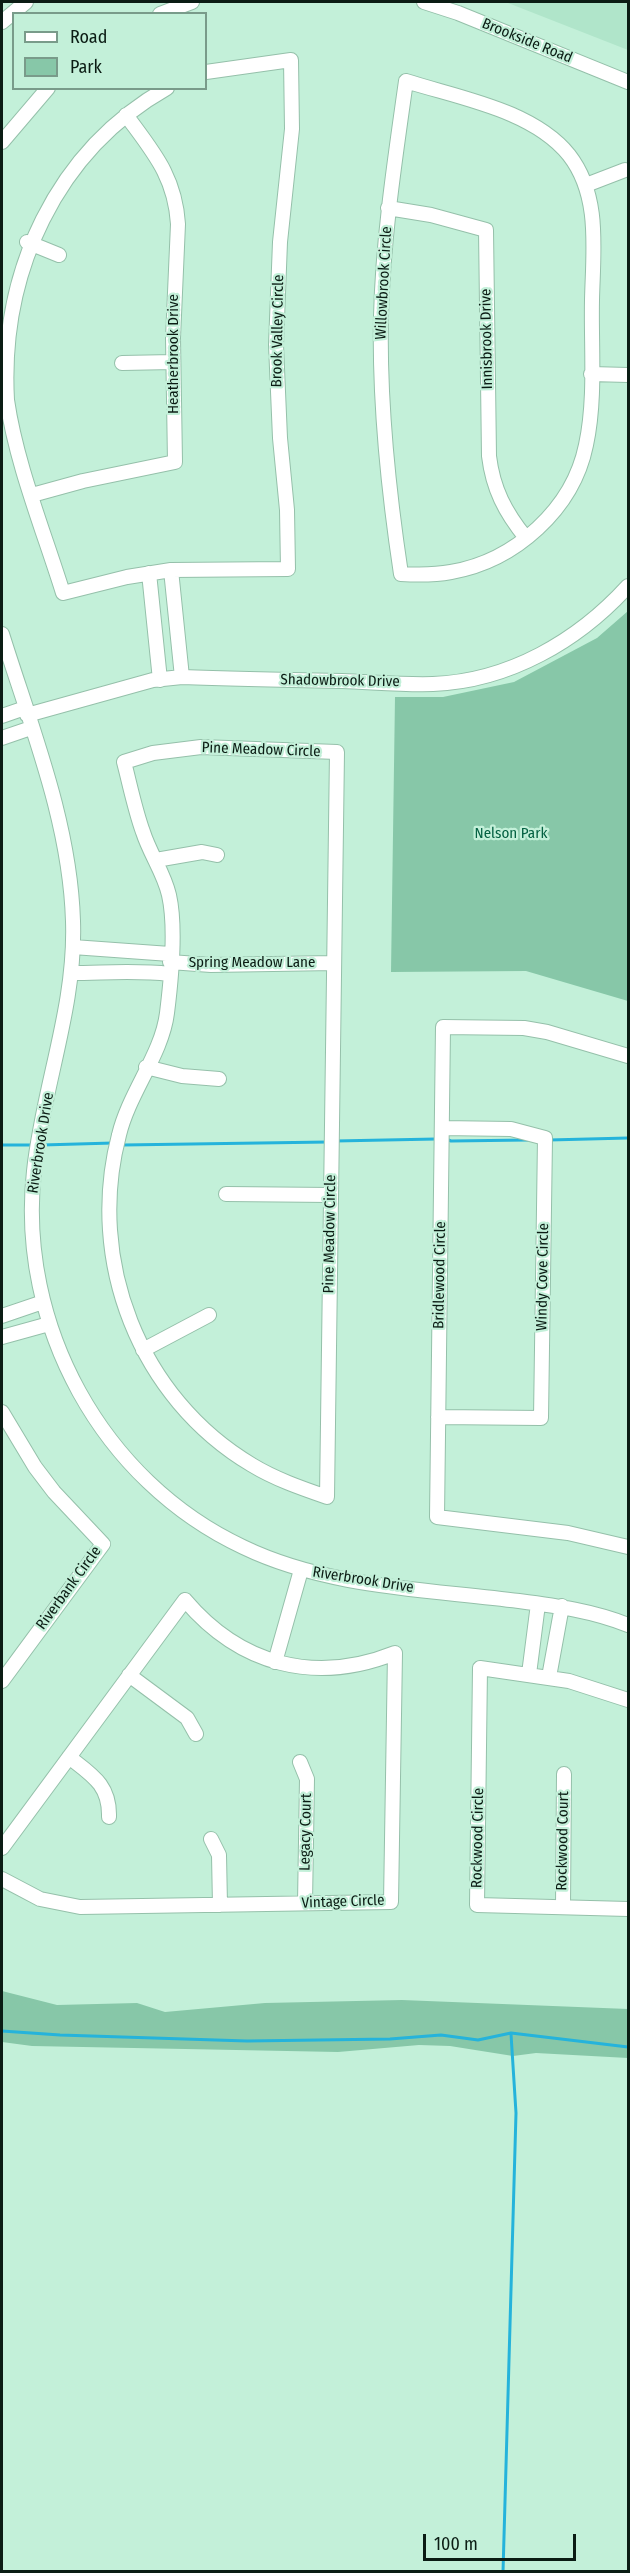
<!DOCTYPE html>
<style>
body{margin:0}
#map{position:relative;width:630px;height:2573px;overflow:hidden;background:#c3f0d9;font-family:"Fira Sans Condensed",sans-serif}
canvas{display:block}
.frame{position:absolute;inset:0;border:3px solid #0b1c14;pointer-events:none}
.legend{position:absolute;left:12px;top:12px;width:195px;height:78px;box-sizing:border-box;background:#c3f0d9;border:2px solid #799b8a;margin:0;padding:8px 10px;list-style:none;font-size:18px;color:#0b1c14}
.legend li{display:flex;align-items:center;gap:12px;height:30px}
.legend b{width:30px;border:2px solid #799b8a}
.scale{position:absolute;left:423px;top:2534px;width:153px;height:27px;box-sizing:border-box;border:3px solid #0b1c14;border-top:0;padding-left:8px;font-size:18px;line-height:21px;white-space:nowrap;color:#0b1c14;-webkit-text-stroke:4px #c3f0d9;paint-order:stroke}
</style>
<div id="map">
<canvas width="630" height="2573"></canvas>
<div class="frame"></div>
<ul class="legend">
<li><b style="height:8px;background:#fff"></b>Road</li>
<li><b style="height:16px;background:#87c7a8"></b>Park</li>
</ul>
<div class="scale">100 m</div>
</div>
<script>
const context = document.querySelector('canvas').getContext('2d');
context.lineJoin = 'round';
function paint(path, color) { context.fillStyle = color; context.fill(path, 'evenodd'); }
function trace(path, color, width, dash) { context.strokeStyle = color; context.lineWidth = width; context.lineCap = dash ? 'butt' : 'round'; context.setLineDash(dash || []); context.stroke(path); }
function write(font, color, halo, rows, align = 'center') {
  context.font = font + ' "Fira Sans Condensed",sans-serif'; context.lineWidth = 4.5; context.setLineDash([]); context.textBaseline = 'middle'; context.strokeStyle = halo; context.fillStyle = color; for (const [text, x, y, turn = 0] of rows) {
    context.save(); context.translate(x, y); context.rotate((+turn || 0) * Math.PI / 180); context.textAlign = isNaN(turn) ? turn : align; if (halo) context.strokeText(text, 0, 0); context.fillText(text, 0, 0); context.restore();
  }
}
paint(new Path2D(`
 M508 2H628V50L508 3Z`), '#b0e5ca');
paint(new Path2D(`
 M628 611V1001L526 971 391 972 395 697H443L514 682 597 638Z
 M2 1991 57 2005 137 2003 165 2012 265 2003 402 2000 628 2009V2058L536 2053 513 2056 450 2046 419 2045 338 2052 32 2046 2 2042Z`), '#87c7a8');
trace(new Path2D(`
 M446 1139 451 1141 528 1140
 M549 1140 628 1138
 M335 1141 436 1139
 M2 1145H32
 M42 1145 113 1143
 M123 1145 328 1142
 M2 2031 60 2035 247 2041 390 2039 441 2035 478 2040 511 2033 628 2047
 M503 2572 516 2113 511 2034`), '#25b3db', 3);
const minor = new Path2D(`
 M424 2 458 13 628 82
 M160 14 192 2
 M2 22 26 2
 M406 81C459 98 533 110 569 155 601 196 593 251 592 300 591 347 596 399 586 445 573 509 515 561 451 572 435 575 418 575 401 574 388 488 379 403 381 316 383 237 395 159 406 81Z
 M167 88C56 151 0 272 7 400 16 463 44 532 63 593L127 577 171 570 288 569 287 510 280 438 276 345 280 242 292 129 291 60 206 72
 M2 142 48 88
 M586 185 625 170
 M388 208 431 215 486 230 489 456C493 489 505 512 526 538
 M27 242 59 255
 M122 363 173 362
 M591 374 628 375
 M32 495 83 481 175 462 173 338 178 224C175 176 153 152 126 115
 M171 570 182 677
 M149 573 160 680
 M2 634C31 727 70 822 73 921 76 1007 43 1086 34 1171 17 1325 102 1481 243 1547 328 1588 426 1589 519 1601 557 1606 593 1611 628 1625
 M27 715 153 680 182 677C235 679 288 680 342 681 372 682 403 685 433 684 509 681 578 641 628 586
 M2 716 25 708
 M2 738 31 728
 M201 747 337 752 327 1497C301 1488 275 1479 252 1465 139 1398 86 1260 119 1135 129 1093 162 1054 167 1013 171 981 176 926 169 895 164 873 150 854 143 832 135 810 130 785 124 762L153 753Z
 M156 860 202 852 217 855
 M73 947 170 954
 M170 962 211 965 334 963
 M71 973C104 973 137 970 169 974
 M628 1056 547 1032 524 1028 443 1027 437 1517 568 1533 628 1547
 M146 1067 182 1076 219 1079
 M226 1194 331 1195
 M2 1316 43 1302
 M2 1337 49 1324
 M143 1350 209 1315
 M2 1412 35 1467 54 1492 103 1544 2 1681
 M438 1417 541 1418 545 1138 511 1129 442 1128
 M275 1662 301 1570
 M529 1674 538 1604
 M129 1675 187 1718 196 1734
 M549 1677 562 1606
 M628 1700 569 1681 480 1668 477 1905 628 1909
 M69 1757C92 1775 110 1785 109 1817
 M300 1762 307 1779 305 1903
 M211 1839 219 1855 220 1905
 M2 1848 185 1600C240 1665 315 1685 395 1653L391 1902 80 1907 40 1899 2 1879
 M563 1907 564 1774`);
trace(minor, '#95c0aa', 16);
trace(minor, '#fff', 14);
write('15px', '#0b1c14', '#c3f0d9', [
 ["Brookside Road",527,41,22],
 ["Willowbrook Circle",384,283,-87],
 ["Brook Valley Circle",278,331,-89],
 ["Innisbrook Drive",487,339,-91],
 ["Heatherbrook Drive",174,354,-90],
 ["Shadowbrook Drive",340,681,1],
 ["Pine Meadow Circle",261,750,2],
 ["Spring Meadow Lane",252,963],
 ["Riverbrook Drive",41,1143,-81],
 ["Pine Meadow Circle",330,1234,-89],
 ["Bridlewood Circle",440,1275,-89],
 ["Windy Cove Circle",543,1277,-89],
 ["Riverbrook Drive",363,1580,9],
 ["Riverbank Circle",69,1588,-54],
 ["Legacy Court",306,1832,-89],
 ["Rockwood Circle",478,1838,-89],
 ["Rockwood Court",563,1841,-89],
 ["Vintage Circle",343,1902,-2]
]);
write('15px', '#046142', '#c3f0d9', [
 ["Nelson Park",511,834]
]);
</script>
